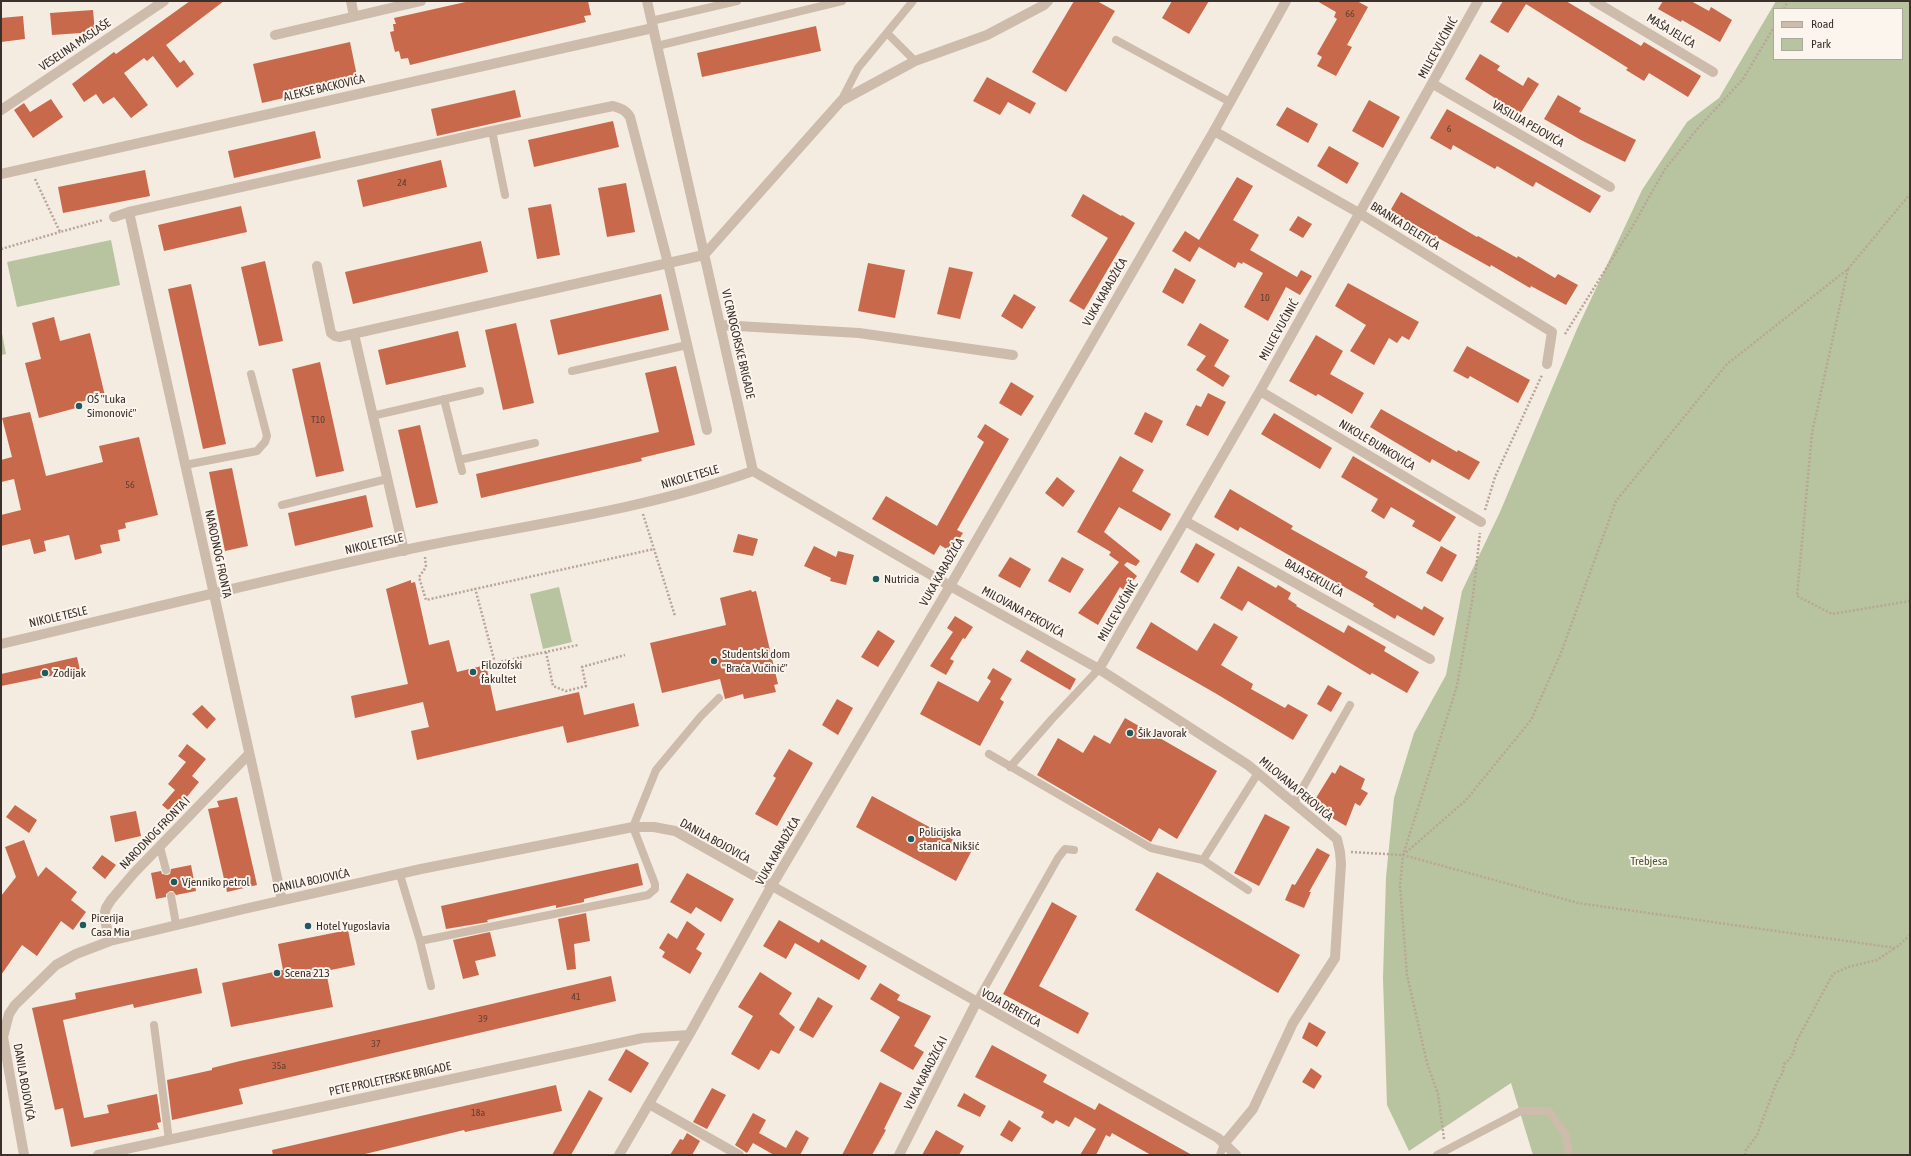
<!DOCTYPE html>
<meta charset="utf-8">
<style>
body{margin:0}
#map{position:relative;width:1911px;height:1156px;overflow:hidden;background:#f4ebe1;font-family:"Asap Condensed",sans-serif}
canvas{display:block}
.frame{position:absolute;inset:0;border:2px solid #3b302b;pointer-events:none}
.legend{position:absolute;left:1773px;top:8px;width:130px;height:52px;box-sizing:border-box;background:#fbf5ee;border:1px solid #aea6a0;margin:0;padding:5px 7px;list-style:none;font-size:12px;color:#3b302b}
.legend li{display:flex;align-items:center;gap:8px;height:20px}
.legend b{width:20px;border:1px solid #aea6a0}
</style>
<div id="map">
<canvas width="1911" height="1156"></canvas>
<div class="frame"></div>
<ul class="legend">
<li><b style="height:5px;background:#cdbbac"></b>Road</li>
<li><b style="height:11px;background:#b8c4a0"></b>Park</li>
</ul>
</div>
<script>
const context = document.querySelector('canvas').getContext('2d');
context.lineJoin = 'round';
function paint(path, color) { context.fillStyle = color; context.fill(path, 'evenodd'); }
function trace(path, color, width, dash) { context.strokeStyle = color; context.lineWidth = width; context.lineCap = dash ? 'butt' : 'round'; context.setLineDash(dash || []); context.stroke(path); }
function write(font, color, halo, rows, align = 'center') {
  context.font = font + ' "Asap Condensed",sans-serif'; context.lineWidth = 4; context.setLineDash([]); context.textBaseline = 'middle'; context.strokeStyle = halo; context.fillStyle = color; for (const [text, x, y, turn = 0] of rows) {
    context.save(); context.translate(x, y); context.rotate((+turn || 0) * Math.PI / 180); context.textAlign = isNaN(turn) ? turn : align; if (halo) context.strokeText(text, 0, 0); context.fillText(text, 0, 0); context.restore();
  }
}
paint(new Path2D(`
 M1776 1H1910V1155H1533L1511 1083 1409 1151 1387 1105 1383 978 1386 877 1394 798 1414 733 1446 675 1462 591 1500 512 1577 329 1642 190 1687 122 1719 98ZM1774 9H1902V59H1774Z
 M111 240 120 285 17 307 7 262Z
 M1 328 6 354 1 355Z
 M559 587 572 642 543 649 530 594Z`), '#b8c4a0');
paint(new Path2D(`
 M190 1H224L166 45 180 63 184 60 194 74 177 88 153 56 147 61 144 58 124 73 148 105 131 118 114 97 103 104 96 94 84 102 72 84 114 52 116 54Z
 M470 1H588L591 15 584 16 586 22 410 65 408 58 401 59 399 51 395 52 390 32 394 31 393 24H396L394 18Z
 M1074 1H1097L1115 11 1066 92 1032 72Z
 M1172 1H1209L1189 34 1162 18Z
 M1317 1H1357L1368 7 1347 45 1352 47 1336 76 1317 66 1322 57 1317 54 1337 19 1334 17 1336 12Z
 M1503 1H1566L1641 46 1644 42 1701 76 1688 97 1649 73 1644 81 1626 70 1628 68 1526 4 1508 33 1490 22Z
 M1663 1H1691L1709 11 1711 7 1732 20 1720 42 1682 20 1681 22 1658 9Z
 M93 10 95 32 52 35 50 13Z
 M23 16 25 39 1 42V18Z
 M816 26 821 51 702 77 697 53Z
 M350 42 358 81 262 103 253 64Z
 M1480 54 1500 66 1497 70 1523 86 1528 77 1539 84 1520 114 1465 79Z
 M987 77 1036 103 1030 114 1008 102 1000 115 973 101Z
 M515 90 521 117 437 136 431 109Z
 M1558 95 1581 108 1579 112 1636 140 1625 162 1581 140 1544 119Z
 M51 99 63 117 33 138 14 110 24 103 30 112Z
 M1369 100 1400 117 1383 148 1352 131Z
 M1287 107 1318 124 1308 143 1276 125Z
 M1447 109 1601 196 1590 213 1536 182 1533 187 1497 166 1495 169 1453 145 1451 150 1430 138Z
 M613 121 619 147 534 167 528 140Z
 M315 131 321 158 234 178 228 151Z
 M1329 146 1359 163 1347 184 1317 166Z
 M441 160 447 187 363 207 357 180Z
 M145 170 150 196 63 213 58 187Z
 M1237 177 1253 186 1233 220 1259 235 1250 250 1297 277 1301 270 1312 276 1300 295 1286 287 1268 321 1244 307 1263 273 1243 262 1242 264 1238 262 1235 268 1199 247 1190 262 1172 251 1185 231 1199 240Z
 M626 183 635 232 607 237 598 188Z
 M1401 192 1477 237 1478 236 1517 258 1518 256 1555 278 1558 274 1578 285 1566 305 1531 286 1530 288 1491 265 1490 267 1390 211Z
 M1083 194 1121 216 1122 215 1135 223 1084 310 1069 301 1108 238 1071 216Z
 M551 204 560 255 537 259 528 208Z
 M241 206 247 232 164 251 158 225Z
 M1298 216 1312 224 1303 238 1289 230Z
 M481 241 488 272 353 304 345 272Z
 M265 261 283 341 259 346 241 267Z
 M868 263 905 270 895 318 858 311Z
 M949 267 973 272 960 319 937 314Z
 M1175 268 1196 280 1183 304 1162 292Z
 M1348 283 1419 322 1409 340 1402 336 1397 343 1389 338 1374 365 1350 351 1366 325 1335 306Z
 M191 284 226 444 203 449 168 289Z
 M661 294 669 330 558 355 550 320Z
 M1014 294 1036 307 1022 329 1001 316Z
 M54 317 60 341 90 333 105 396 75 403 76 408 39 418 25 363 41 359 32 323Z
 M516 323 534 403 503 410 485 330Z
 M1200 323 1229 340 1214 366 1230 376 1223 387 1196 370 1206 356 1187 345Z
 M458 331 466 367 386 385 378 350Z
 M1316 335 1343 351 1330 374 1364 393 1352 414 1318 394 1316 396 1289 381Z
 M1467 346 1530 380 1518 403 1470 376 1468 379 1453 371Z
 M320 362 344 471 316 477 292 369Z
 M676 366 695 445 641 458 642 461 481 498 476 474 659 432 645 373Z
 M1011 382 1034 396 1021 416 999 403Z
 M1208 393 1226 402 1208 436 1186 425 1196 405 1201 407Z
 M1381 409 1457 452 1458 450 1480 462 1469 480 1432 459 1430 463 1370 427Z
 M30 412 46 476 103 462 99 446 139 437 158 515 125 523 126 528 118 530 120 541 100 545 102 553 75 560 69 535 44 541 46 551 34 554 30 539 1 546V515L21 510 14 479 1 482V460L12 457 2 418Z
 M1145 412 1163 421 1152 443 1134 434Z
 M1274 413 1332 448 1320 469 1261 434Z
 M985 424 1009 439 957 530 963 533 951 552 940 545 934 555 872 519 886 496 937 526 984 442 977 437Z
 M420 425 438 503 416 508 398 430Z
 M1120 456 1144 470 1132 491 1171 514 1161 531 1119 507 1104 532 1140 561 1136 566 1127 562 1124 565 1137 576 1125 591 1120 587 1098 625 1078 613 1119 562 1109 555 1111 552 1077 532Z
 M1353 456 1456 517 1440 542 1412 526 1415 521 1391 507 1384 519 1371 511 1378 499 1341 477Z
 M232 468 248 546 225 551 209 472Z
 M1057 477 1075 491 1063 507 1045 493Z
 M1230 489 1293 526 1291 529 1368 572 1365 577 1422 610 1424 606 1444 618 1434 636 1397 615 1395 619 1373 606 1374 604 1240 527 1238 531 1214 517Z
 M366 495 373 527 295 546 288 513Z
 M738 534 758 539 753 556 733 552Z
 M1196 543 1215 554 1198 583 1180 572Z
 M814 546 836 557 838 551 854 555 846 585 830 581 831 578 804 566Z
 M1441 546 1457 555 1442 582 1426 573Z
 M1010 557 1031 569 1020 588 998 576Z
 M1062 557 1084 569 1070 593 1048 581Z
 M1238 566 1276 588 1278 585 1291 593 1288 599 1297 605 1296 606 1344 633 1348 625 1386 647 1384 651 1419 672 1407 693 1372 673 1370 675 1248 601 1242 611 1220 598Z
 M411 580V583L415 582 429 645 449 640 457 672 486 665 496 711 579 692 584 715 634 703 639 726 567 743 563 726 417 760 411 731 429 727 423 702 355 718 351 696 408 684 386 589Z
 M751 590 752 592 756 591 778 684 774 685 776 692 744 699 743 694 725 699 720 679 662 693 650 643 726 625 720 598Z
 M955 616 973 627 965 639 963 638 950 659 954 661 946 675 930 666 953 632 947 628Z
 M1151 622 1197 651 1214 623 1238 637 1221 665 1253 684 1251 689 1285 708 1288 704 1308 715 1293 740 1215 693 1136 648Z
 M878 630 895 641 878 667 861 657Z
 M1027 650 1076 679 1070 690 1020 661Z
 M77 657 80 670 1 686V674Z
 M993 668 1012 679 1000 699 1004 702 980 746 920 714 938 681 978 702 991 681 987 678Z
 M1328 685 1342 693 1331 712 1317 704Z
 M837 699 853 708 838 735 822 725Z
 M202 705 216 719 207 729 192 714Z
 M1125 718 1217 771 1177 839 1159 828 1151 842 1037 775 1058 738 1083 753 1094 735 1110 744Z
 M187 744 206 759 192 776 199 782 173 814 162 805 175 790 168 784 186 762 178 756Z
 M789 749 813 763 777 826 755 814 776 778 773 776Z
 M1340 765 1365 779 1361 789 1368 793 1360 806 1355 803 1346 826 1315 808 1320 800 1316 798 1332 772 1335 774Z
 M872 796 972 850 956 881 856 827Z
 M237 797 257 885 227 892 208 809 219 807 217 801Z
 M15 805 37 820 29 833 6 817Z
 M136 811 141 836 115 842 110 816Z
 M1265 814 1290 827 1259 886 1234 873Z
 M24 840 38 877 46 867 77 892 71 900 86 912 73 930 61 921 37 956 22 945 1 975V896L16 877 5 847Z
 M1317 848 1330 855 1309 892H1311L1304 908 1285 900 1292 884 1295 885Z
 M102 855 116 865 105 879 92 868Z
 M638 863 643 885 584 899V902L556 908V905L487 920 488 922 446 929 441 906Z
 M191 865 196 891 176 895 173 891H170L166 894V897L156 899 151 873 161 871 162 874 167 875 170 874 171 869Z
 M1157 872 1300 955 1278 993 1135 910Z
 M687 873 734 899 721 922 696 907 691 914 670 902Z
 M1052 902 1077 916 1039 986 1089 1013 1078 1034 1003 994Z
 M586 913 590 941 574 944 576 969 567 970 558 919Z
 M779 920 819 943 821 939 867 966 859 980 795 943 786 959 763 946Z
 M687 921 705 934 696 949 702 953 690 974 662 957 665 952 659 948 668 933 677 939Z
 M348 930 355 965 326 971 333 1007 231 1027 222 983 283 970 278 944Z
 M490 932 496 956 475 961 479 975 463 979 453 940Z
 M197 968 202 993 134 1008 133 1004 63 1020 84 1118 109 1113 107 1105 157 1094 161 1122 157 1123 159 1129 71 1147 63 1108 55 1110 32 1008 76 999 75 993Z
 M760 972 792 993 779 1014 795 1027 779 1054 771 1050 759 1070 731 1054 753 1016 738 1007Z
 M611 976 616 1001 239 1089 243 1104 172 1120 167 1080 212 1070V1068L240 1061 432 1018Z
 M880 983 900 995 897 1000 931 1016 914 1046 924 1052 913 1070 880 1051 900 1017 870 999Z
 M818 997 833 1006 813 1038 799 1030Z
 M1309 1022 1326 1032 1317 1047 1302 1038Z
 M992 1045 1047 1075 1043 1082 1095 1110 1099 1103 1192 1155H1151L1112 1133 1110 1137 1106 1135 1096 1155H1080L1096 1129 1075 1117 1069 1127 1056 1120 1053 1124 1041 1117 1044 1112 975 1077Z
 M626 1049 649 1063 631 1093 608 1080Z
 M1311 1068 1322 1076 1314 1089 1302 1082Z
 M880 1082 902 1093 884 1129 886 1130 872 1155H842Z
 M556 1085 562 1111 465 1132 464 1130 361 1155H273L272 1150Z
 M712 1088 726 1095 707 1129 693 1122Z
 M589 1090 603 1098 571 1155H552Z
 M964 1093 986 1106 980 1117 957 1106Z
 M753 1113 766 1120 759 1133 786 1148 796 1130 809 1138 800 1155H774L753 1143 747 1153 735 1145Z
 M1009 1120 1021 1128 1012 1142 1000 1135Z
 M936 1130 964 1146 959 1155H922Z
 M687 1133 700 1141 692 1155H670L680 1139 683 1140Z`), '#c8694b');
trace(new Path2D(`
 M1784 9 1788 1
 M35 179 60 232 103 220
 M1 249 60 232
 M1848 269 1812 433 1797 596 1832 614 1910 601
 M1565 334 1631 229 1665 169 1698 128 1743 79 1774 27
 M1485 510 1495 477 1542 375
 M643 514 675 616
 M425 557 426 567 419 577 426 600 654 549
 M475 588 495 663 578 645
 M546 652 553 686 566 691 586 686 582 667 625 655
 M1351 852 1403 855 1578 903 1896 948 1910 935
 M1403 855 1466 800 1531 720 1561 653 1616 501 1727 364 1848 269 1910 194
 M1444 1139 1438 1094 1427 1063 1407 975 1400 886 1403 855 1457 686 1473 596 1480 533
 M1745 1155 1746 1150 1757 1135 1776 1084 1783 1072 1784 1064C1792 1058 1794 1052 1796 1042L1833 974 1848 967 1877 960 1895 948`), '#b9a596', 2.5, [2, 2]);
trace(new Path2D(`
 M651 21 737 1
 M887 33 915 61
 M1116 40 1230 102
 M657 46 842 1
 M841 101 858 68 913 1
 M492 131 505 195
 M572 371 687 345
 M444 399 462 471
 M372 416 480 391
 M459 460 535 443
 M185 465 257 451 265 442 267 436 251 374
 M282 505 387 479
 M989 754 1151 848 1203 860 1248 890
 M1010 767 1052 719 1099 669
 M1294 803 1350 705
 M160 847 166 870
 M1203 860 1258 773
 M400 875 420 941 431 986
 M171 896 176 924
 M420 941 648 895 655 889V884L633 827 656 770 701 716 719 698
 M976 1003 1058 858 1065 849 1074 850
 M154 1025 169 1140
 M1220 1155 1224 1144
 M1437 1155 1521 1111H1549L1566 1135 1569 1155`), '#cdbbac', 8);
trace(new Path2D(`
 M1 174 653 28`), '#cdbbac', 10);
trace(new Path2D(`
 M351 1 354 16
 M647 1 753 471
 M1594 1 1713 72
 M275 35 421 1
 M1433 84 1610 187
 M1 110 164 1
 M1214 131 1359 213 1552 332 1547 364
 M129 212 282 900
 M114 217 129 212 492 131 613 106C620 108 626 110 630 117L668 263 707 430
 M317 266 331 333 335 336 339 337 704 255 841 101 915 61 987 35 1044 5 1048 1
 M720 325 859 333 1013 355
 M354 334 404 551
 M1260 391 1481 522
 M1185 521 1430 659
 M950 586 1099 669 1248 765 1337 839 1340 852 1341 864 1335 958 1293 1023 1253 1109 1224 1144
 M1099 669 1260 391 1478 1
 M110 941 104 916 106 908 111 900 134 873 249 754
 M649 1104 739 1155
 M24 1155 3 1037 9 1014 15 1005 56 965 76 954 110 941 244 909 421 869 633 827H654L675 831 1218 1138 1236 1155
 M899 1155 976 1003`), '#cdbbac', 10);
trace(new Path2D(`
 M1 644C142 611 283 575 424 546 534 524 647 509 753 471L950 586
 M98 1155 643 1038 689 1035
 M619 1155 689 1035 771 887 950 586 1214 131 1286 1`), '#cdbbac', 10);
for (const [x, y, r, color] of [
 [79,406,4,"#1f5a5e"],
 [876,579,4,"#1f5a5e"],
 [714,661,4,"#1f5a5e"],
 [473,672,4,"#1f5a5e"],
 [45,673,4,"#1f5a5e"],
 [1130,733,4,"#1f5a5e"],
 [911,839,4,"#1f5a5e"],
 [174,882,4,"#1f5a5e"],
 [83,925,4,"#1f5a5e"],
 [308,926,4,"#1f5a5e"],
 [277,973,4,"#1f5a5e"]
]) { const dot = new Path2D(); dot.arc(x, y, r, 0, 2 * Math.PI); context.fillStyle = color; context.fill(dot); trace(dot, '#fbf5ee', 1.5); }
write('10px', '#5e3e33', null, [
 ["66",1350,14],
 ["6",1449,129],
 ["24",402,183],
 ["10",1265,298],
 ["T10",318,420],
 ["56",130,485],
 ["41",576,997],
 ["39",483,1019],
 ["37",376,1044],
 ["35a",279,1066],
 ["18a",478,1113]
]);
write('12px', '#3b302b', '#fbf5ee', [
 ["MAŠA JELIĆA",1671,31,31],
 ["VESELINA MASLAŠE",75,45,-34],
 ["MILICE VUČINIĆ",1438,48,-61],
 ["ALEKSE BACKOVIĆA",324,88,-13],
 ["VASILIJA PEJOVIĆA",1528,124,30],
 ["BRANKA DELETIĆA",1405,226,32],
 ["VUKA KARADŽIĆA",1105,292,-60],
 ["MILICE VUČINIĆ",1279,330,-61],
 ["VI CRNOGORSKE BRIGADE",738,344,77],
 ["NIKOLE ĐURKOVIĆA",1377,445,31],
 ["NIKOLE TESLE",690,477,-16],
 ["NIKOLE TESLE",374,544,-13],
 ["NARODNOG FRONTA",218,554,78],
 ["VUKA KARADŽIĆA",942,572,-60],
 ["BAJA SEKULIĆA",1314,578,29],
 ["MILICE VUČINIĆ",1118,611,-60],
 ["MILOVANA PEKOVIĆA",1023,612,29],
 ["NIKOLE TESLE",58,617,-13],
 ["MILOVANA PEKOVIĆA",1296,789,40],
 ["NARODNOG FRONTA I",155,833,-46],
 ["DANILA BOJOVIĆA",715,841,29],
 ["VUKA KARADŽIĆA",778,851,-60],
 ["DANILA BOJOVIĆA",311,881,-12],
 ["VOJA DERETIĆA",1011,1008,29],
 ["VUKA KARADŽIĆA I",926,1073,-63],
 ["PETE PROLETERSKE BRIGADE",390,1079,-12],
 ["DANILA BOJOVIĆA",24,1082,80]
]);
write('12px', '#3b302b', '#fbf5ee', [
 ["OŠ \"Luka",87,399],
 ["Simonović\"",87,413],
 ["Nutricia",884,579],
 ["Studentski dom",722,654],
 ["\"Braća Vučinić\"",722,668],
 ["Filozofski",481,665],
 ["fakultet",481,679],
 ["Zodijak",53,673],
 ["Šik Javorak",1138,733],
 ["Policijska",919,832],
 ["stanica Nikšić",919,846],
 ["Vjenniko petrol",182,882],
 ["Picerija",91,918],
 ["Casa Mia",91,932],
 ["Hotel Yugoslavia",316,926],
 ["Scena 213",285,973]
], 'left');
write('12px', '#4a5a2e', '#fbf5ee', [
 ["Trebjesa",1649,861]
]);
</script>
